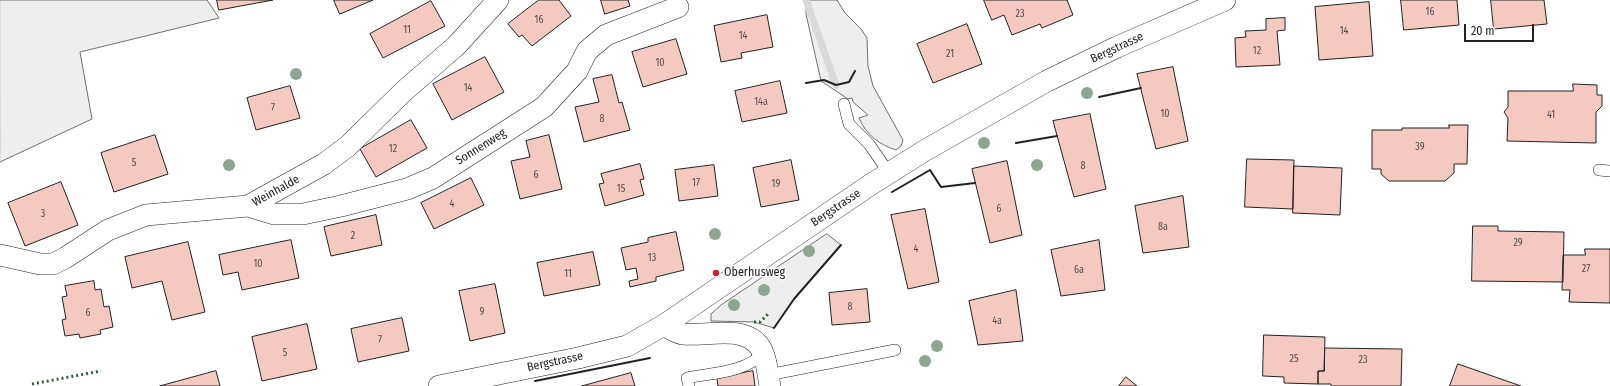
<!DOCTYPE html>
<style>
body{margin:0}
#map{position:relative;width:1610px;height:386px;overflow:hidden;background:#fff;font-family:"Fira Sans Condensed",sans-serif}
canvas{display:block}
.scale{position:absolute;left:1464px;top:24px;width:70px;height:18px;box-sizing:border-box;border:2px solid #222;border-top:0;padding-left:5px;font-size:12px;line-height:14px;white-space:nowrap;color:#222;-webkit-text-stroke:3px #fff;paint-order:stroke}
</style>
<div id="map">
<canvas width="1610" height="386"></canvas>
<div class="scale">20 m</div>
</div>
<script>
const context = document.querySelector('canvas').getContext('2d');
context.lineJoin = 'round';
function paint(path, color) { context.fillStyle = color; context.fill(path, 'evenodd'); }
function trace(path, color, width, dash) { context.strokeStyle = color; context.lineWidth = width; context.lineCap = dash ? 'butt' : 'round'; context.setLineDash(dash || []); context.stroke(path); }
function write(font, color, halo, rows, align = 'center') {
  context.font = font + ' "Fira Sans Condensed",sans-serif'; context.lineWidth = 3; context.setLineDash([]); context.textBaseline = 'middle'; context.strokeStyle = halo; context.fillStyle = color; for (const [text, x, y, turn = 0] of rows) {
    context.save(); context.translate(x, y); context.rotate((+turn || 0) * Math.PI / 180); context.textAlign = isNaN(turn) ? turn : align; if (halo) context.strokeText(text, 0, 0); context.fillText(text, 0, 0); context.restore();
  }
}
const green = new Path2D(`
 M0 0H207L219 18 80 52 92 119 0 162Z
 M807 0H837L845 13 861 29 867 38 868 66 873 86 903 140 901 146 896 150C880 145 866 135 859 118L868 115 853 102 852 98 848 99 821 81 806 14Z
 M827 234 841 245 794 299 774 328 754 322 711 321V314L721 305Z`);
paint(green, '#eee');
trace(green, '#6f6f6f', 1);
trace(new Path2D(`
 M806 0 836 85`), '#d9d9d9', 7);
const building = new Path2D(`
 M217 0H273L219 10Z
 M334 0H373L340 14Z
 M539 0H559L571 16 532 46 522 35 519 37 508 24Z
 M601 0H628L630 6 605 14Z
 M984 0H1067L1073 15 1042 28 1040 24 1012 35 1004 15 992 20Z
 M1401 0H1457L1459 25 1404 30Z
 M1491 0H1544L1547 24 1494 29Z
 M431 1 445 26 383 58 370 34Z
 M1369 2 1373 56 1319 60 1315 7Z
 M767 15 773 47 741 53 742 58 721 62 714 26Z
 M1285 18V30L1277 31 1280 65 1236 67 1235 38 1246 37 1245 31 1266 30V19Z
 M967 24 982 64 933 83 917 44Z
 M676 39 687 74 643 87 632 52Z
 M485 57 504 92 452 120 433 84Z
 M1173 67 1188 141 1156 149 1137 74Z
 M612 75 619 103 622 102 630 130 584 142 575 107 599 102 593 79Z
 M780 81 787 113 742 122 735 91Z
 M1573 84 1597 85V95H1602V106L1596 112V143L1507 141 1508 118 1504 112 1508 107V91H1573Z
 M290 86 300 118 256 130 247 98Z
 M1090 114 1106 189 1074 197 1053 121Z
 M411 120 427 148 376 177 360 149Z
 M1449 125H1468L1467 164H1454V173L1445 181H1389L1381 174V169H1372V130H1402V128H1449Z
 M155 135 168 174 114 192 101 153Z
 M549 135 562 189 520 199 511 161 530 157 526 141Z
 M1247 159 1294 160 1293 209 1245 207Z
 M791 160 799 200 761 207 753 168Z
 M1007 161 1022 235 990 243 972 169Z
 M640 164 644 179 640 180 644 195 605 206 599 184 604 183 601 174Z
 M714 165 718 196 679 201 675 170Z
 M1294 166 1342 168 1340 215 1293 213Z
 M471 178 484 205 434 229 421 203Z
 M61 182 78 225 25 246 8 203Z
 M1183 196 1189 247 1143 253 1135 206Z
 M925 209 939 282 908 289 891 215Z
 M376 215 382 245 331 256 324 227Z
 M1473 226H1498V231L1564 232 1563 282 1472 281Z
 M676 232 684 270 656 277V281L630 287 629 281 638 279 636 268 626 270 621 248 648 242V238Z
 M291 240 299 278 242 290 238 272 223 275 219 255Z
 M1099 240 1105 290 1061 296 1051 250Z
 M188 242 205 312 172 320 162 281 132 288 125 257Z
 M1585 249H1610V303L1569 302 1570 290H1562L1563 255H1585Z
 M593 252 600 285 544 296 537 263Z
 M94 281 95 290 101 289 104 307 109 306 113 327 100 330 101 334 80 338 79 334 65 336 62 320 66 319 62 297 67 296 65 286Z
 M495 284 505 333 470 341 459 291Z
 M867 289 870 322 832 325 829 293Z
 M1016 290 1023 341 978 345 969 301Z
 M402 318 409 351 358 362 351 329Z
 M307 324 317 369 262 381 252 337Z
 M1264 335 1325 337 1324 371H1318V384L1284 383V377L1263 376Z
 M1325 348 1402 349 1401 386H1331V384H1318V371H1324Z
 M1458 364 1521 386H1450Z
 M216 371 220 386H160Z
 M753 371 755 386H718L717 378Z
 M631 373 635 386H582Z
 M1126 377 1137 386H1119Z`);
paint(building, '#f3c9c0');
trace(building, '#222', 1);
const lane = new Path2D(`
 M844 104 849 124 869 144 889 173
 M1599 170 1610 171
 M768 375 895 350
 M689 386 687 378C712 373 747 372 763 353`);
const street = new Path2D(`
 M248 206 274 214H303L341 206 407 189 433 178 544 107 577 71 587 51 606 35 678 7
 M0 255 40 264H53L65 258 108 230 146 215 248 206 324 164 348 146 404 91 456 46 498 0
 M664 325C670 329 676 333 683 334 707 337 751 322 763 353 767 362 768 376 770 386
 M439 386 578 358 627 346 664 325 870 185 924 151 1047 81 1117 47 1225 0`);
trace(lane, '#222', 12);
trace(street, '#222', 22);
trace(lane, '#fff', 11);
trace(street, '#fff', 21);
trace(new Path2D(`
 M754 322H760L768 314
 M32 384 101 371`), '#2f5e38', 3, [2, 3]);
trace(new Path2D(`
 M806 83 824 80 836 85 849 82 855 71
 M1099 97 1141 88
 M1016 143 1057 136
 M892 192 930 170 941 187 975 183
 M774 328 794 299 841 245
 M535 381 650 358`), '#222', 2);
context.fillStyle = '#8da692';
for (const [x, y] of [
 [296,74],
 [1087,93],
 [984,143],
 [229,165],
 [1037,165],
 [715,234],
 [809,251],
 [764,290],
 [734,305],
 [937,346],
 [925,361]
]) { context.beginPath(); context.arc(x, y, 6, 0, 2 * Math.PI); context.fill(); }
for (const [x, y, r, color] of [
 [716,273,4,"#c62828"]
]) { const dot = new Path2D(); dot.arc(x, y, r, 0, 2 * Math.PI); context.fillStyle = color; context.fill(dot); trace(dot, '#fff', 1.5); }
write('10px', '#564c4a', null, [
 ["16",1430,12],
 ["23",1020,14],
 ["16",539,20],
 ["11",407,30],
 ["14",1344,31],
 ["14",743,36],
 ["12",1257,51],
 ["21",950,54],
 ["10",660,63],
 ["14",468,88],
 ["14a",761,102],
 ["7",273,108],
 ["10",1165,114],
 ["41",1551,115],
 ["8",602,119],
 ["39",1420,147],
 ["12",393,149],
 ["5",134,163],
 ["8",1083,166],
 ["6",536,175],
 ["17",696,183],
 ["19",776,184],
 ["15",621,189],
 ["4",452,204],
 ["6",999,209],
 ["3",43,214],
 ["8a",1163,227],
 ["2",353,236],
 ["29",1518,243],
 ["4",916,249],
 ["13",652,258],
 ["10",258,264],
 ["27",1586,269],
 ["6a",1079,270],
 ["11",568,274],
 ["8",850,307],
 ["9",482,312],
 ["6",88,313],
 ["4a",997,321],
 ["7",380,340],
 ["5",285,353],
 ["25",1294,359],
 ["23",1363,360]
]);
write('12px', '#222', '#fff', [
 ["Bergstrasse",1117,48,-25],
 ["Sonnenweg",481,147,-32],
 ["Weinhalde",276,191,-29],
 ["Bergstrasse",836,208,-34],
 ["Bergstrasse",555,362,-12]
]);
write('12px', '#222', '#fff', [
 ["Oberhusweg",724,273]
], 'left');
</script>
